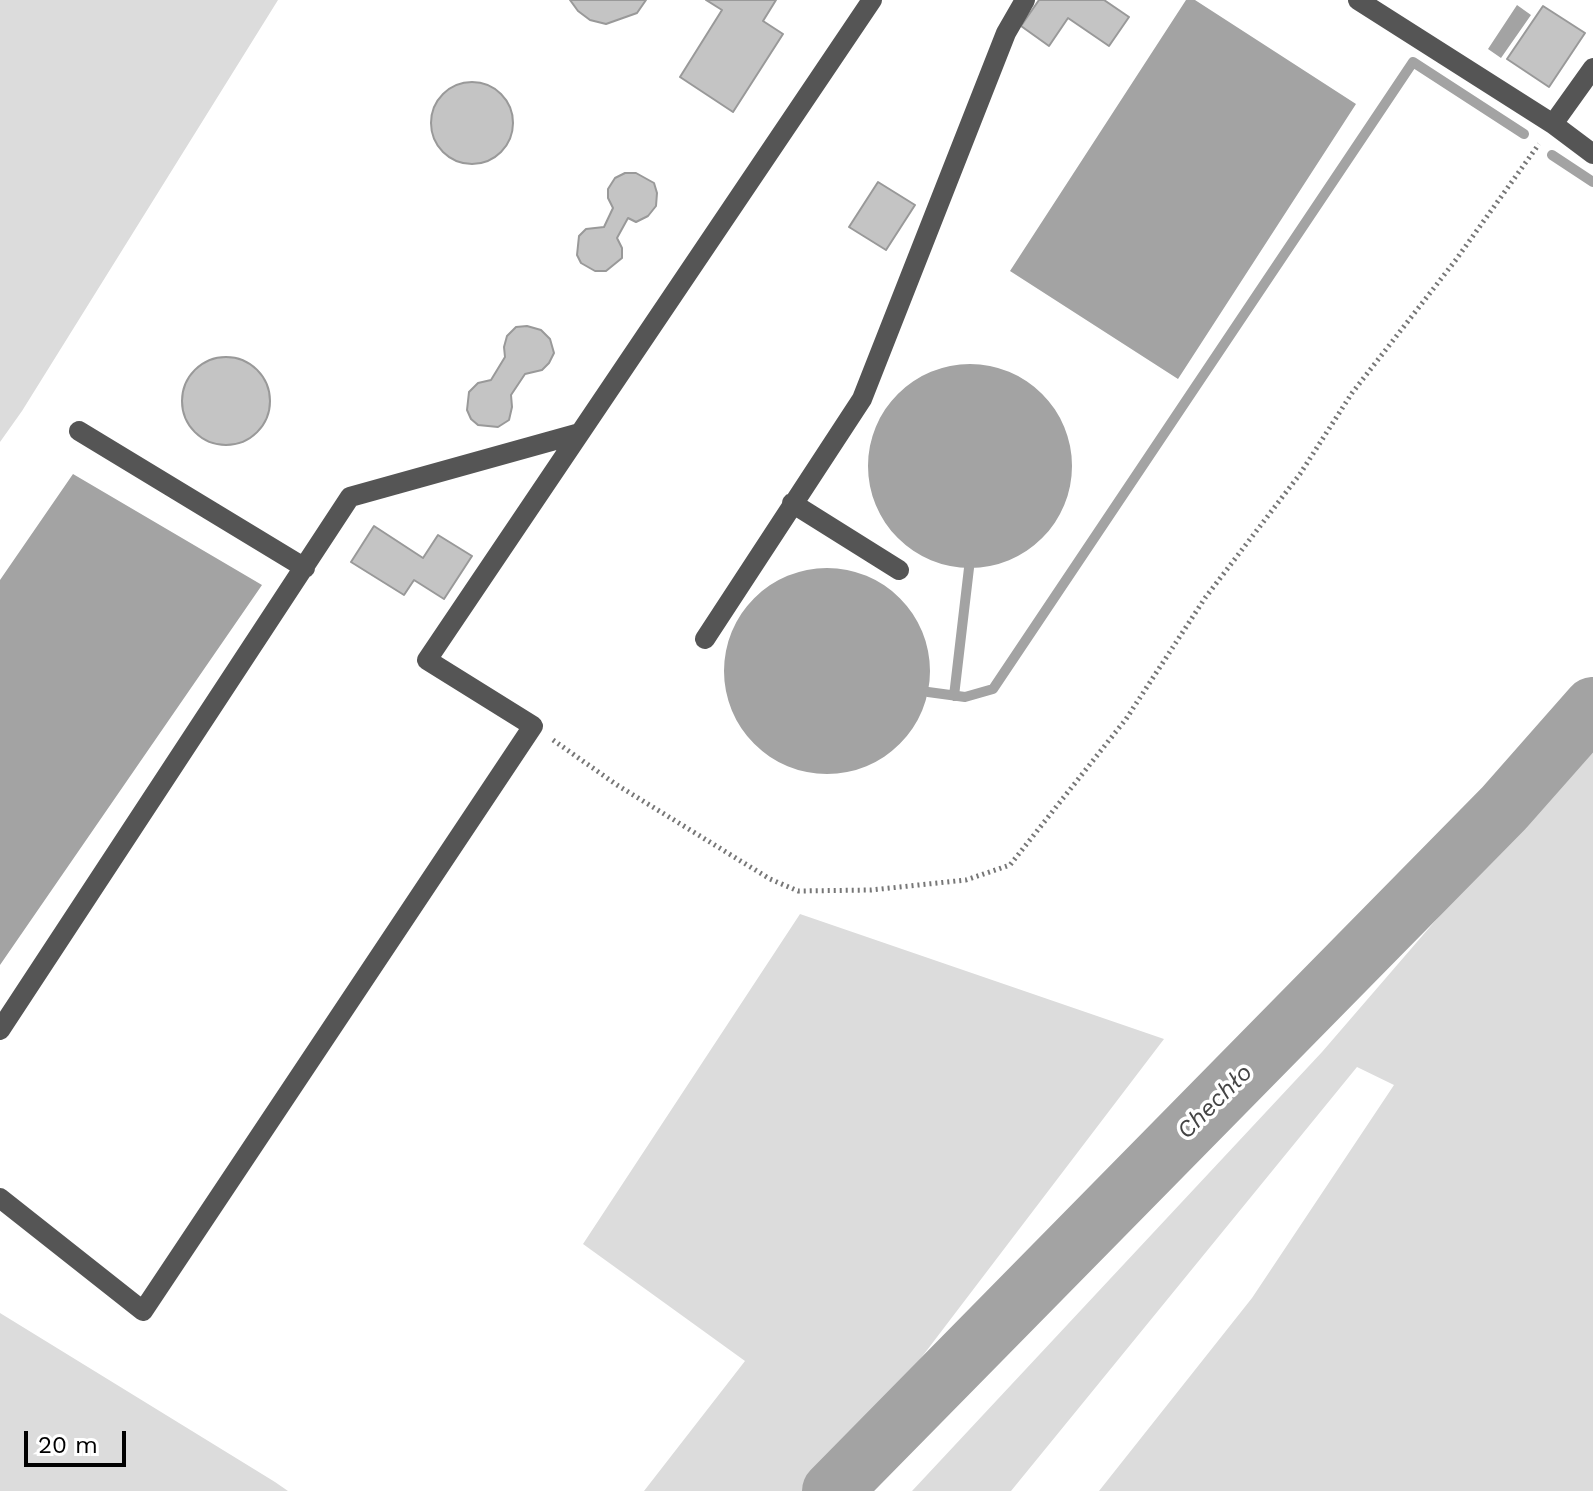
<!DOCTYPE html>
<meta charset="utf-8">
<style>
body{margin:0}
#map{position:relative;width:1593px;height:1491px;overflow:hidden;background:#fff;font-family:"Work Sans",sans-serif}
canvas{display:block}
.scale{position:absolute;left:24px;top:1431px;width:102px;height:36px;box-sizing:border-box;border:4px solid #000;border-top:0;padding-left:10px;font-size:24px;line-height:28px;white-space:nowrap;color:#000;-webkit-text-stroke:6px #fff;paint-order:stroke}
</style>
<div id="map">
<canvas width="1593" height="1491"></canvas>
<div class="scale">20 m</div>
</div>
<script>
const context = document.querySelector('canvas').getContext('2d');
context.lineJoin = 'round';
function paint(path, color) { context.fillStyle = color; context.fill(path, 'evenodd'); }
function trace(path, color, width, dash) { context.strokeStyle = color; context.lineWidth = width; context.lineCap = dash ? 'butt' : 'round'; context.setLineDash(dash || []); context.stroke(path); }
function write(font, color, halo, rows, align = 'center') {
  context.font = font + ' "Work Sans",sans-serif'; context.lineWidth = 7; context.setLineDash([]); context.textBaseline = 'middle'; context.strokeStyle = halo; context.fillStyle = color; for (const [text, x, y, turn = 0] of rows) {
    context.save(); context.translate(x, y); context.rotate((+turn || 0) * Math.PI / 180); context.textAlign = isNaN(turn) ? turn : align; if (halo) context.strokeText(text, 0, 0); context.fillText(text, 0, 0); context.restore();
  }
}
paint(new Path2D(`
 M0 0H278L22 411 0 442Z
 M1593 738V1491H1099L1252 1298 1394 1085 1357 1067 1011 1491H912L1322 1052Z
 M800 914 1164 1039 870 1425 805 1491H644L745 1361 583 1244Z
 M0 1313 275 1482 288 1491H0Z`), '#dcdcdc');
paint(new Path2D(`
 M1186 0H1195L1356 104 1178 379 1010 271Z
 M1517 5 1531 15 1501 58 1488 49Z
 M868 466a102 102 0 1 1 204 0a102 102 0 1 1-204 0Z
 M73 474 262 585 0 965V580Z
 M724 671a103 103 0 1 1 206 0a103 103 0 1 1-206 0Z
 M870 1426 896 1450 855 1491H805Z`), '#a3a3a3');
trace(new Path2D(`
 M1552 155 1593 182
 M928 692 965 697 993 689 1413 62 1524 134
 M954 696 969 568`), '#a3a3a3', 10);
trace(new Path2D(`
 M832 1491 1504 808 1593 707`), '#a3a3a3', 60);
const building = new Path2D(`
 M570 0H646L637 13 606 24 590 20 578 11Z
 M706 0H776L763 21 783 34 733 112 680 77 722 10Z
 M1039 0H1104L1129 17 1109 46 1068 18 1049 46 1021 26Z
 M1543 6 1585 33 1549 87 1507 59Z
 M431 123a41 41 0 1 1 82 0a41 41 0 1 1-82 0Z
 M625 173H636L654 183 657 193 656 206 648 216 636 222 628 218 617 238 622 248V258L606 271H595L581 263 577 255 579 236 586 229 604 227 613 208 608 198V189L615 178Z
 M878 182 915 205 886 250 849 227Z
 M527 326 541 330 550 339 554 353 549 363 542 370 525 374 511 395 512 407 509 420 498 427 478 425 471 419 467 410 469 392 478 383 491 380 505 357 504 347 507 336 516 327Z
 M182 401a44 44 0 1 1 88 0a44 44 0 1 1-88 0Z
 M374 526 423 558 438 535 472 556 444 599 414 580 404 595 351 562Z`);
paint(building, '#c4c4c4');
trace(building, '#999', 2);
trace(new Path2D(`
 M553 740 617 785 770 879 798 891 871 890 966 880 1010 865 1126 719 1205 598 1300 474 1352 393 1455 261 1539 144`), '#777', 5, [2, 4]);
trace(new Path2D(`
 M1358 0 1553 124 1593 154
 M1553 124 1593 68
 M79 431 305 568
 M792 503 899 570
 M705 639 862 399 1006 33 1025 0
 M0 1030 350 497 580 433
 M0 1198 143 1311 533 726 427 660 872 0`), '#555', 20);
write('italic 24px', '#444', '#fff', [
 ["Chechło",1215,1102,-45]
]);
</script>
